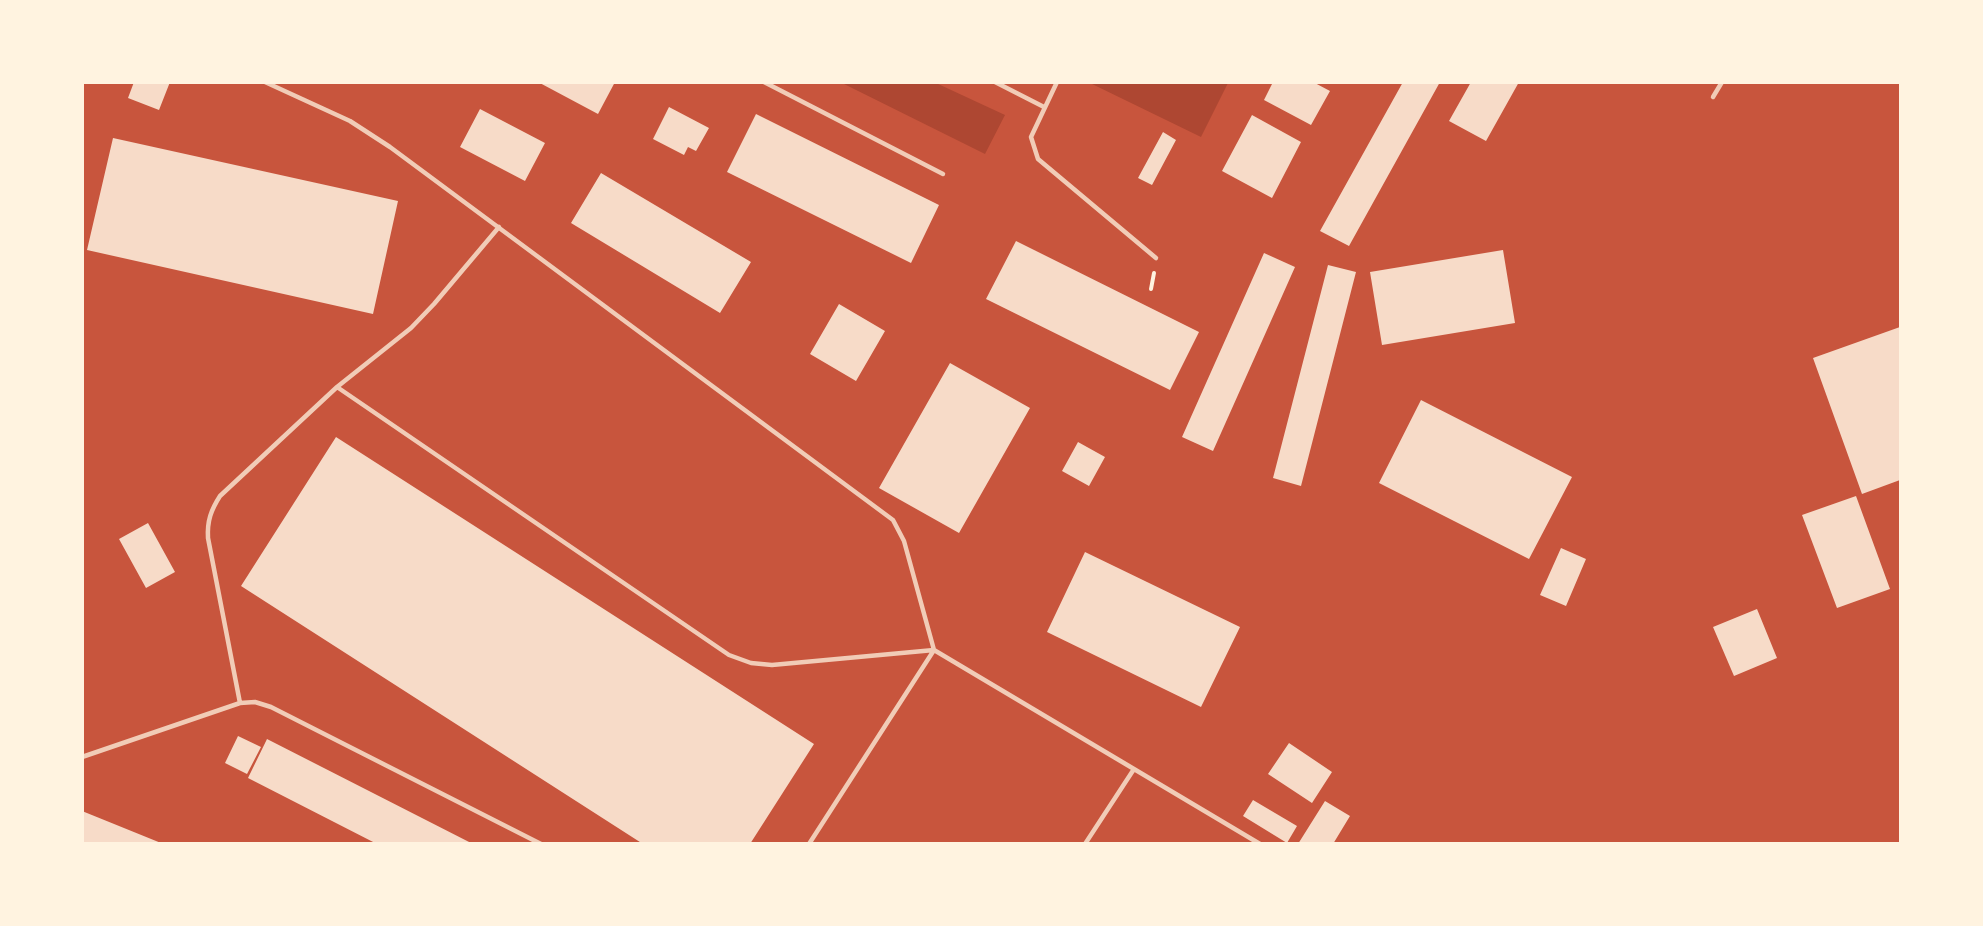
<!DOCTYPE html>
<style>
body{margin:0}
#map{position:relative;width:1983px;height:926px;overflow:hidden;background:#c8553d;font-family:"Golos Text",sans-serif}
canvas{display:block}
.frame{position:absolute;inset:0;border:84px solid #fff3e0;pointer-events:none}
</style>
<div id="map">
<canvas width="1983" height="926"></canvas>
<div class="frame"></div>
</div>
<script>
const context = document.querySelector('canvas').getContext('2d');
context.lineJoin = 'round';
function paint(path, color) { context.fillStyle = color; context.fill(path, 'evenodd'); }
function trace(path, color, width, dash) { context.strokeStyle = color; context.lineWidth = width; context.lineCap = dash ? 'butt' : 'round'; context.setLineDash(dash || []); context.stroke(path); }
paint(new Path2D(`
 M842 83H936L1005 115 985 154Z
 M1090 83H1228L1201 137Z`), '#ae4732');
paint(new Path2D(`
 M134 82H170L159 110 128 98Z
 M538 82H615L598 114Z
 M1273 82H1313L1330 91 1311 125 1264 100Z
 M1403 82H1440L1349 246 1320 231Z
 M1471 82H1519L1486 141 1449 121Z
 M669 107 709 128 696 151 688 147 684 155 653 139Z
 M480 109 545 143 525 181 460 147Z
 M756 114 939 205 911 263 727 172Z
 M1252 115 1301 142 1272 198 1222 171Z
 M1163 132 1176 140 1152 185 1138 178Z
 M113 138 398 201 373 314 87 250Z
 M601 173 751 262 720 313 571 223Z
 M1016 241 1199 332 1170 390 986 299Z
 M1503 250 1515 323 1382 345 1370 272Z
 M1264 253 1295 267 1213 451 1182 437Z
 M1328 265 1356 272 1301 486 1273 478Z
 M839 304 885 331 856 381 810 354Z
 M1900 327V480L1862 494 1813 358Z
 M950 363 1030 408 959 533 879 488Z
 M1421 400 1572 477 1529 559 1379 483Z
 M336 437 814 744 750 844H643L241 586Z
 M1078 442 1105 457 1089 486 1062 471Z
 M1856 496 1890 589 1837 608 1802 515Z
 M148 523 175 572 146 588 119 539Z
 M1561 548 1586 559 1566 606 1540 595Z
 M1085 552 1240 627 1201 707 1047 632Z
 M1757 609 1777 658 1734 676 1713 627Z
 M238 736 261 747 247 774 225 763Z
 M267 739 473 844H377L248 778Z
 M1289 743 1332 772 1312 803 1268 774Z
 M1253 800 1297 826 1287 843 1243 816Z
 M1325 801 1350 816 1333 844H1298Z
 M82 811 161 843V844H82Z`), '#f7dbc8');
trace(new Path2D(`
 M1151 289 1154 273`), '#fff3e0', 4);
trace(new Path2D(`
 M265 82 350 121 390 147 893 520 904 541 934 650 809 844
 M764 82 943 174
 M995 82 1044 107
 M1057 82 1031 137 1038 159 1156 258
 M1713 97 1722 82
 M337 387 729 655 751 663 772 665 934 650 1260 844
 M240 703 208 538C207 521 211 510 220 496L337 387 411 328 434 304 499 227
 M82 757 240 703 255 702 271 707 541 844
 M1085 844 1134 769`), '#f1ccb7', 4.5);
</script>
